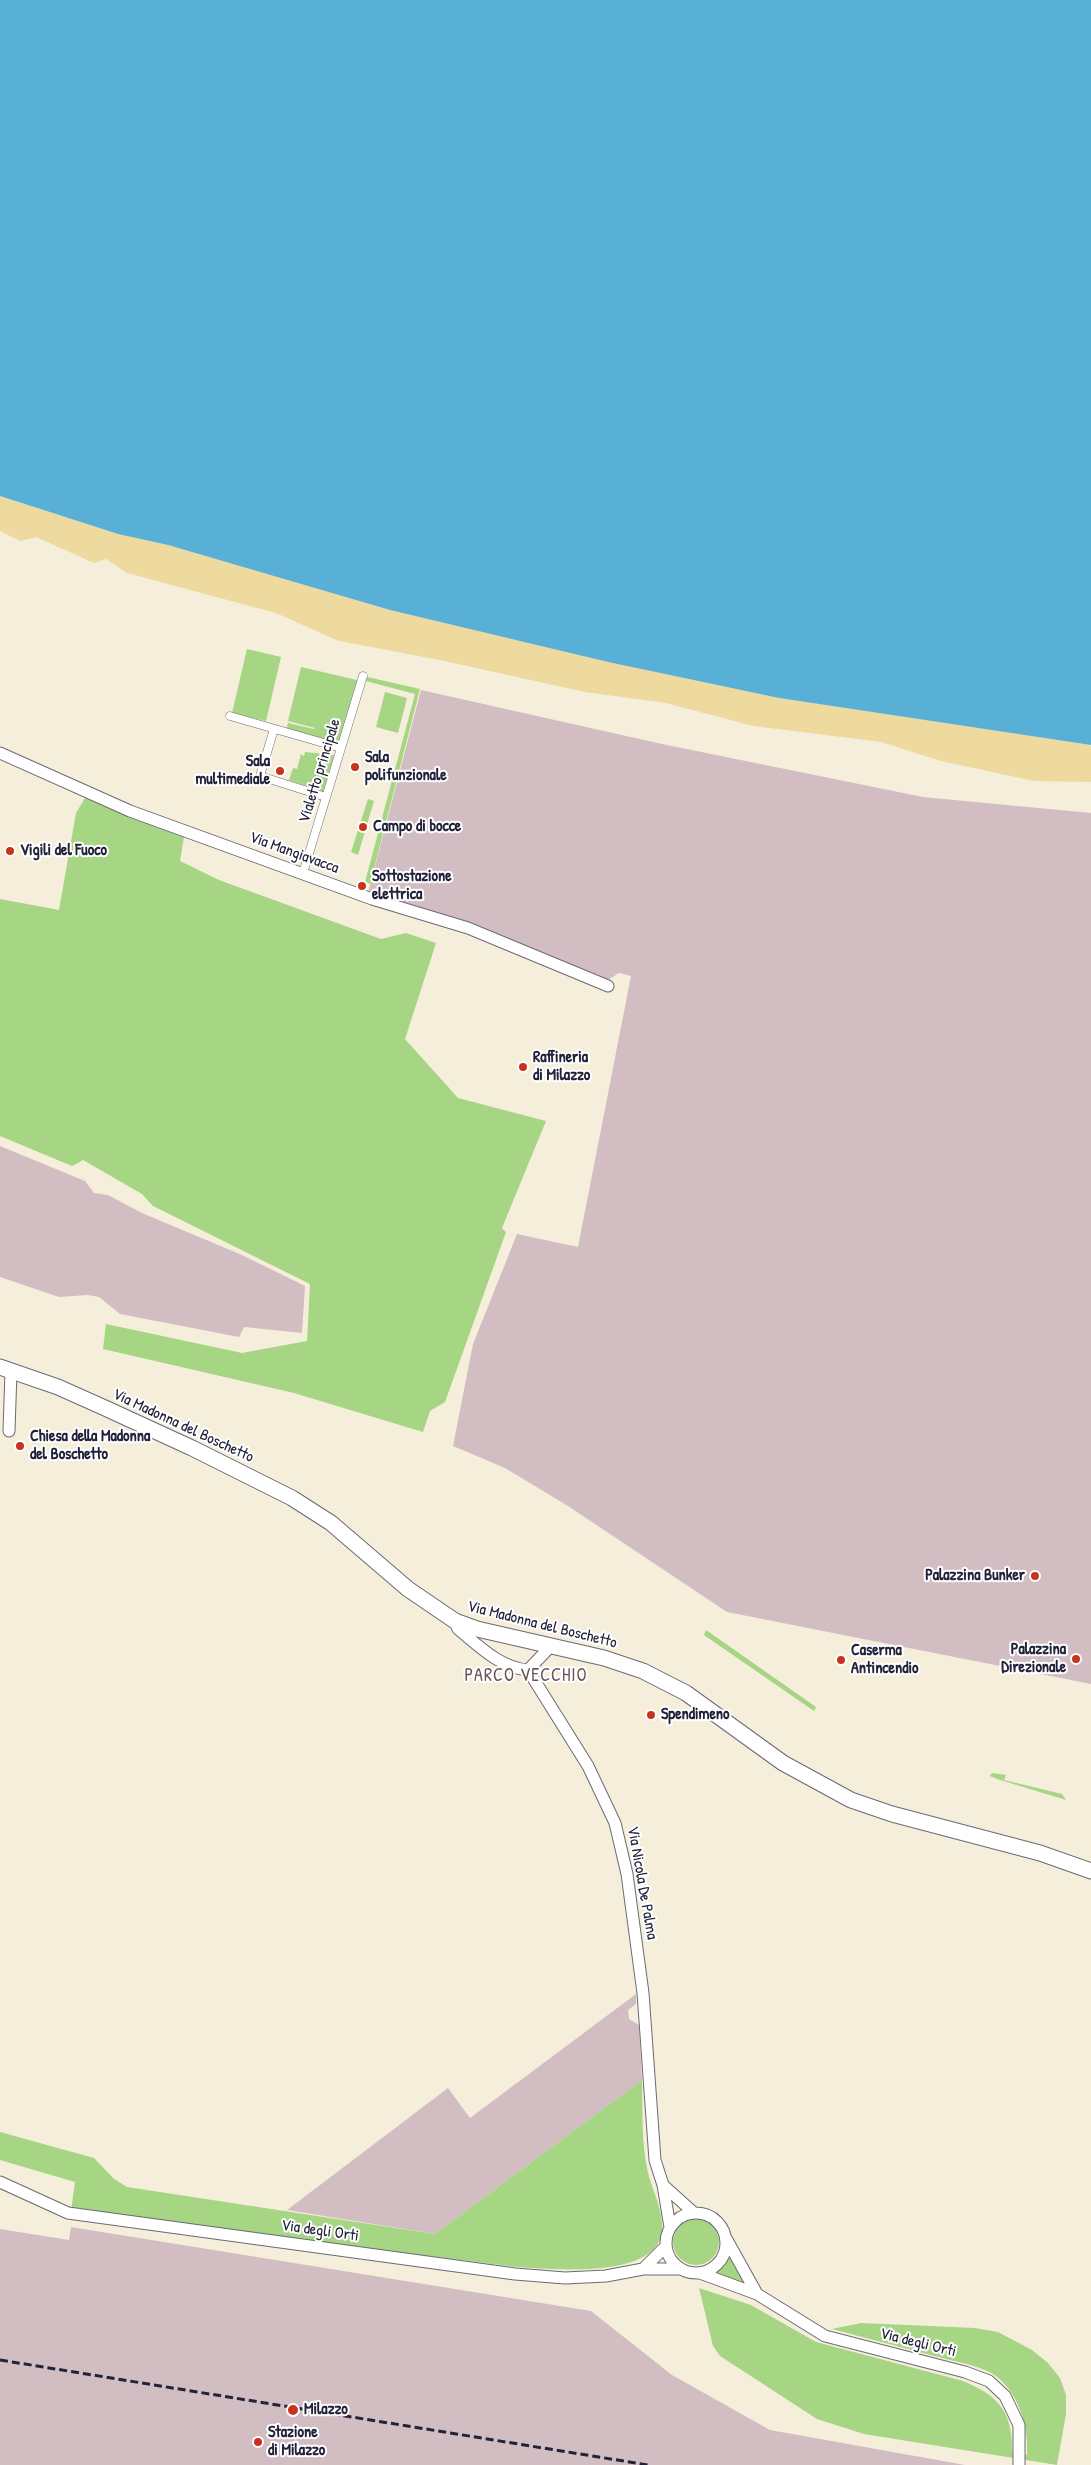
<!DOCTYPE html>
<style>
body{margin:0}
canvas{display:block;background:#f4eedb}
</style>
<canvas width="1091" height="2465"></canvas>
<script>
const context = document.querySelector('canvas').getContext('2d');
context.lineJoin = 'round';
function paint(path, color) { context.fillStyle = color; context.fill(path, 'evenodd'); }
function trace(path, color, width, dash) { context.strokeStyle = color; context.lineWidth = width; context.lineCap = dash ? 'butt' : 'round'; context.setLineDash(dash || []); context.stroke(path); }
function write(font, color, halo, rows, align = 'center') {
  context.font = font + ' "Patrick Hand",sans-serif'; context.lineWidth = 4; context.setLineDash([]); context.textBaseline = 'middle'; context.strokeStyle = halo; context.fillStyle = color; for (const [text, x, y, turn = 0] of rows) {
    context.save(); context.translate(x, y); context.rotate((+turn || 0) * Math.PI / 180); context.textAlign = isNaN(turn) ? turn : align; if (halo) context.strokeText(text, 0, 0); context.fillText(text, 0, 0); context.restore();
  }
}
paint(new Path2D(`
 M421 690 662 744 923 797 1091 813V1684L727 1612 568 1506 505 1468 453 1446 473 1344 517 1234 578 1247 631 976 619 973 608 980 469 924 368 893Z
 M0 1146 85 1181 94 1193 108 1195 142 1213 242 1255 305 1286 302 1333 244 1327 239 1337 120 1314 99 1297 88 1295 59 1297 0 1277Z
 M636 1994V2004L628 2010 629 2019 639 2025 642 2080 435 2234 287 2210 448 2088 470 2118Z
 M71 2227 591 2311 672 2375 770 2430 965 2465H0V2229L69 2240Z`), '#d2bec2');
paint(new Path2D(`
 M247 649 281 657 266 721 232 713Z
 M301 667 357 680 339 744 286 730 288 723 314 729 315 728 288 721Z
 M363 676 420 689 370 884 365 882 415 694 362 680Z
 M385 692 407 698 398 733 376 727Z
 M305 752 334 755 324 792 289 780 293 768 297 769 301 754 304 756Z
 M85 798 184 837 180 861 219 880 381 939 406 933 436 943 405 1039 458 1098 546 1121 502 1228 506 1232 445 1402 430 1411 423 1432 294 1393 103 1349 106 1324 242 1353 307 1341 310 1284 153 1206 142 1194 83 1160 72 1166 0 1136V899L59 910 76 813Z
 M368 799 374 801 358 855 351 852Z
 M706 1630 816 1707 814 1711 704 1635Z
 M992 1773 1006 1775 1004 1780 1062 1794 1066 1800 997 1779 990 1776Z
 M642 2080C643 2109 641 2139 647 2168 651 2189 664 2210 662 2231 657 2280 550 2269 517 2267L71 2211 75 2182 0 2160V2132L94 2158 113 2178 127 2187 435 2234Z
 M673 2242a23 23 0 1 1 46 0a23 23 0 1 1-46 0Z
 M729 2252 751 2287 710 2274 726 2263Z
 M699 2288 751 2305 816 2342 963 2381C999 2396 1013 2412 1012 2453L1027 2455C1029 2427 1018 2390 993 2374 978 2365 956 2362 938 2357 903 2348 867 2338 832 2329L861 2323 975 2328 998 2332 1032 2350 1048 2363 1060 2378 1066 2395V2414L1057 2465 864 2434 817 2419 720 2356 713 2346Z`), '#a6d583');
paint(new Path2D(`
 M0 496 118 534 168 545 390 610 608 662 779 698 1091 745V782L1034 781 941 761 881 742 753 726 666 703 585 692 440 660 339 641 276 613 127 573 106 559 94 563 36 537 20 541 0 531Z`), '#eeda9e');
paint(new Path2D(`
 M0 0H1091V745L779 698 608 662 390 610 168 545 118 534 0 496Z`), '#59b0d6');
const pedestrian = new Path2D(`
 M230 716 341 748
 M274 729 260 776 326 797
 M303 873 363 676`);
const minor = new Path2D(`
 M0 753 130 811 372 899 468 928 608 986
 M9 1431 11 1371
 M455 1621 458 1629C479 1646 500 1668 528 1670L588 1766 615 1823 627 1874 643 1993 655 2160 663 2185 670 2227
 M528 1670 551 1646
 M0 2182 68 2213 515 2274 565 2278 606 2276 643 2269H681
 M663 2185 693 2212
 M666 2243a30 30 0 1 1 60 0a30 30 0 1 1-60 0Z
 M727 2240 757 2294
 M643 2269 666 2246
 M700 2273 757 2294 825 2336 965 2372 989 2381 1005 2396 1019 2425V2465`);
const secondary = new Path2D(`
 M0 1367 58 1387 105 1408 192 1448 292 1498 331 1523 408 1589 455 1621 477 1629 604 1658 643 1671 686 1693 783 1763 851 1800 892 1814 1040 1853 1091 1871`);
trace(pedestrian, '#6c6973', 9);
trace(minor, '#6c6973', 13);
trace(secondary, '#6c6973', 17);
trace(pedestrian, '#fff', 8);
trace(minor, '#fff', 11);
trace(secondary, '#fff', 15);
trace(new Path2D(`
 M0 2360 648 2465`), '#22223b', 3, [8, 4]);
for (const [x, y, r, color] of [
 [355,767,5,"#c8321e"],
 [280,771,5,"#c8321e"],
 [363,827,5,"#c8321e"],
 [10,851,5,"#c8321e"],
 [362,886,5,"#c8321e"],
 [523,1067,5,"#c8321e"],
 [20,1446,5,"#c8321e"],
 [1035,1576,5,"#c8321e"],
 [1076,1659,5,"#c8321e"],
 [841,1660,5,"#c8321e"],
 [651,1715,5,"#c8321e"],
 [293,2410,6,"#c8321e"],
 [258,2442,5,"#c8321e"]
]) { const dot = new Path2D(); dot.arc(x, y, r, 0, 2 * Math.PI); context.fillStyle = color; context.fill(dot); trace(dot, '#fff', 2); }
write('bold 16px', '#22223b', '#fff', [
 ["Sala",365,758],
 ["polifunzionale",365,776],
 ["Sala",270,762,"right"],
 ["multimediale",270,780,"right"],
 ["Campo di bocce",373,827],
 ["Vigili del Fuoco",20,851],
 ["Sottostazione",372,877],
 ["elettrica",372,895],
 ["Raffineria",533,1058],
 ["di Milazzo",533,1076],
 ["Chiesa della Madonna",30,1437],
 ["del Boschetto",30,1455],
 ["Palazzina Bunker",1025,1576,"right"],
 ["Palazzina",1066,1650,"right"],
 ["Direzionale",1066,1668,"right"],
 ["Caserma",851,1651],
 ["Antincendio",851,1669],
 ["Spendimeno",661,1715],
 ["Milazzo",304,2410],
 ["Stazione",268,2433],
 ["di Milazzo",268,2451]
], 'left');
write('16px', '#22223b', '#fff', [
 ["Vialetto principale",320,771,-73],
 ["Via Mangiavacca",294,853,20],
 ["Via Madonna del Boschetto",183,1426,25],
 ["Via Madonna del Boschetto",542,1625,14],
 ["Via Nicola De Palma",642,1883,80],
 ["Via degli Orti",320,2231,8],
 ["Via degli Orti",918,2343,14]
]);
context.letterSpacing = '1px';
write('18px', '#695255', '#fff', [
 ["PARCO VECCHIO",526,1676]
]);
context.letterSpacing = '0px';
</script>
